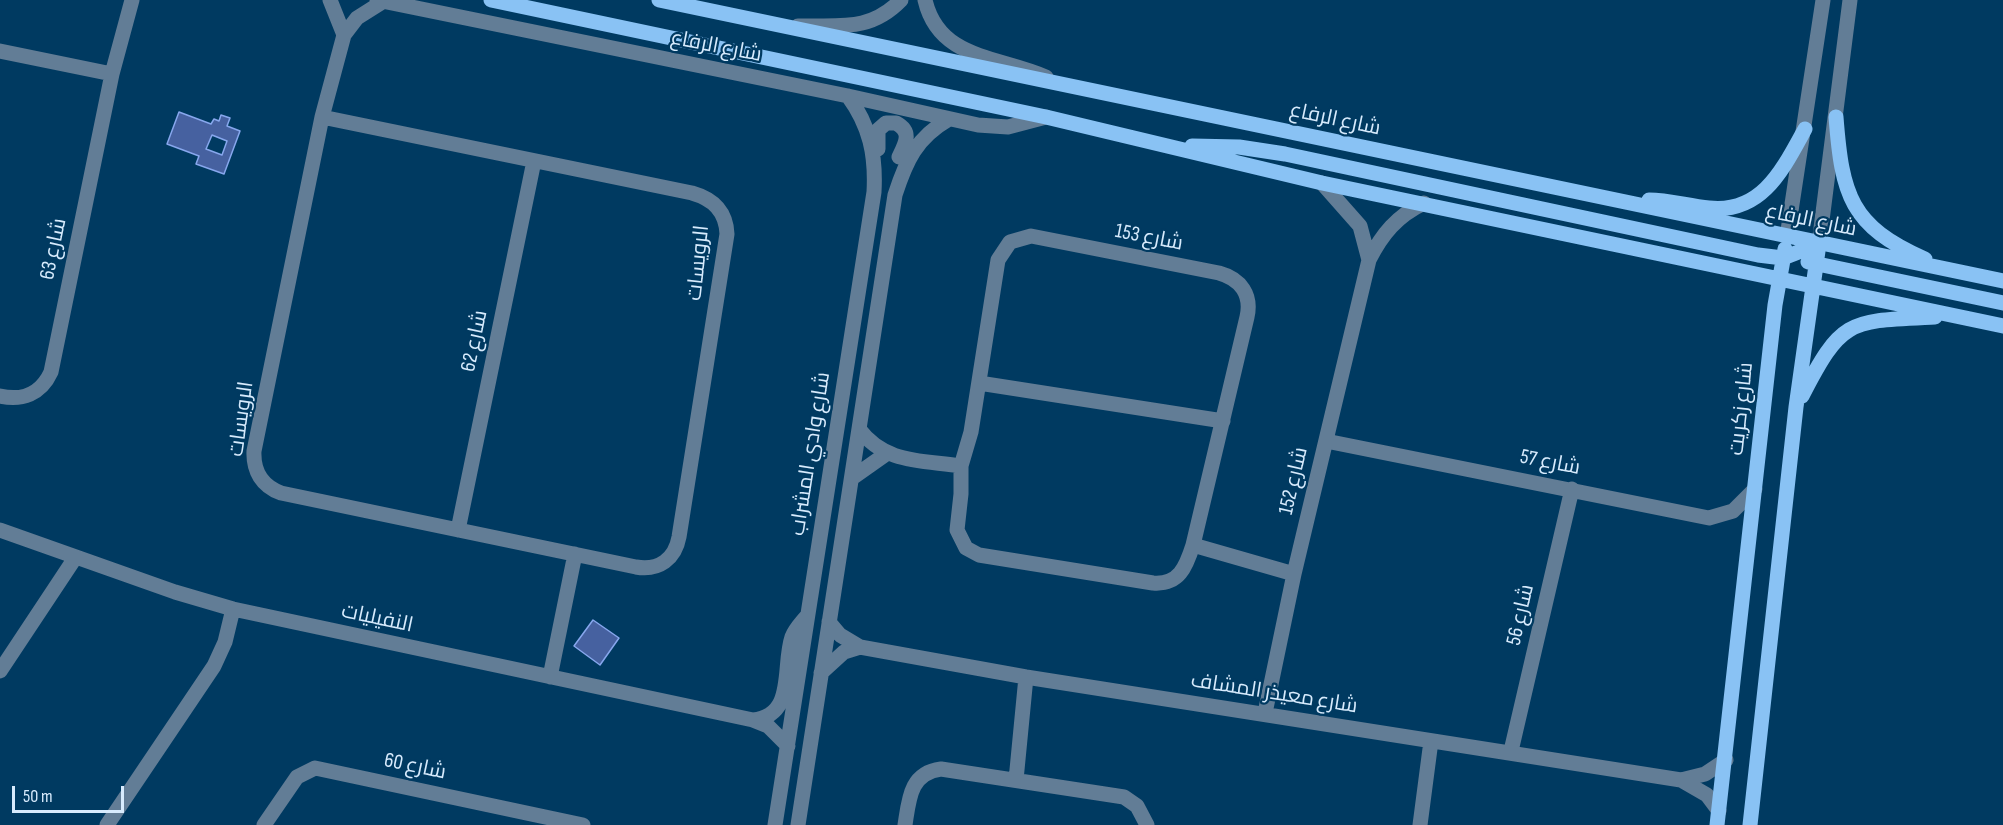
<!DOCTYPE html>
<meta charset="utf-8">
<style>
body{margin:0}
#map{position:relative;width:2003px;height:825px;overflow:hidden;background:#003a61;font-family:"Sofia Sans Condensed",sans-serif}
canvas{display:block}
.scale{position:absolute;left:12px;top:786px;width:112px;height:27px;box-sizing:border-box;border:3px solid #d7ebfd;border-top:0;padding-left:8px;font-size:18px;line-height:21px;white-space:nowrap;color:#d7ebfd;-webkit-text-stroke:4px #003a61;paint-order:stroke}
</style>
<div id="map">
<canvas width="2003" height="825"></canvas>
<div class="scale">50 m</div>
</div>
<script>
const context = document.querySelector('canvas').getContext('2d');
context.lineJoin = 'round';
function paint(path, color) { context.fillStyle = color; context.fill(path, 'evenodd'); }
function trace(path, color, width, dash) { context.strokeStyle = color; context.lineWidth = width; context.lineCap = dash ? 'butt' : 'round'; context.setLineDash(dash || []); context.stroke(path); }
function write(font, color, halo, rows, align = 'center') {
  context.font = font + ' "Sofia Sans Condensed",Cairo,sans-serif'; context.lineWidth = 4.5; context.setLineDash([]); context.textBaseline = 'middle'; context.strokeStyle = halo; context.fillStyle = color; for (const [text, x, y, turn = 0] of rows) {
    context.save(); context.translate(x, y); context.rotate((+turn || 0) * Math.PI / 180); context.textAlign = isNaN(turn) ? turn : align; if (halo) context.strokeText(text, 0, 0); context.fillText(text, 0, 0); context.restore();
  }
}
const building = new Path2D(`
 M179 112 211 124 214 119 219 121 221 115 230 118 227 126 240 131 224 174 196 164 199 156 167 144ZM212 135 227 141 222 155 206 149Z
 M593 620 619 638 600 665 574 646Z`);
paint(building, '#4661a0');
trace(building, '#87a7ed', 1.5);
trace(new Path2D(`
 M330 0 344 35
 M377 0 848 96 978 125 1008 127 1046 117
 M925 0C939 60 999 56 1046 77
 M798 26C840 25 870 32 901 0
 M0 51 112 74
 M322 117 692 193C713 199 726 211 727 234L679 537C675 559 659 571 636 567L281 493C262 486 253 471 254 451L322 117 344 35 357 18 384 1
 M878 149V130L886 123H896C913 132 905 144 899 157
 M1322 183 1360 226 1369 260
 M1031 236 1219 273C1241 279 1252 295 1247 317L1193 545C1186 567 1179 585 1153 583L979 555 966 548 957 530 961 494V466L971 432 998 260 1010 242Z
 M1787 237 1823 0
 M1819 244 1850 0
 M979 383 1223 421
 M0 396C22 401 41 394 51 372L112 74 132 0
 M859 429C885 464 922 460 961 466
 M1326 441 1709 518 1733 511 1755 489
 M852 478 886 454
 M0 530 175 592 233 609 753 720 768 726 788 746
 M458 530 534 161
 M1193 545 1294 574
 M829 622 840 635 860 647 1026 677 1681 780 1707 795 1719 811
 M0 671 75 558
 M821 673 844 652 860 647
 M550 677 575 554
 M1265 713 1294 574 1369 260C1382 234 1397 216 1424 203
 M753 720C796 716 782 666 792 637 795 629 801 623 806 617
 M1511 751 1572 489
 M1016 780 1026 677
 M1681 780 1705 774 1726 760
 M107 825 214 666 225 642 233 609
 M264 825 297 777 315 768 583 825
 M775 825 874 192C876 155 870 126 848 96
 M798 825 895 195C906 161 916 138 949 119
 M905 825C909 799 910 773 941 769L1124 797 1137 806 1147 825
 M1420 825 1431 741`), '#627d96', 15);
trace(new Path2D(`
 M491 0 1046 117 1322 183 2003 326
 M659 0 2003 281
 M1836 117C1842 195 1850 226 1925 259
 M1192 146 1239 147 1285 154 1758 255 1783 258 1819 244
 M1649 200C1669 200 1688 206 1709 208 1762 214 1783 169 1805 129
 M1808 262 2003 303
 M1802 396C1842 318 1849 321 1935 317
 M1717 825 1775 305 1785 249
 M1750 825 1796 407 1819 244`), '#89c2f4', 15);
write('21px', '#d7ebfd', '#003a61', [
 ["شارع الرفاع",716,47,11],
 ["شارع الرفاع",1335,120,12],
 ["شارع الرفاع",1811,221,12],
 ["شارع 153",1149,238,11],
 ["شارع 63",54,249,-78],
 ["الرويسات",699,263,-84],
 ["شارع 62",475,341,-78],
 ["شارع زكريت",1742,409,-84],
 ["الرويسات",242,419,-82],
 ["شارع وادي المشراب",811,454,-81],
 ["شارع 57",1550,463,11],
 ["شارع 152",1294,481,-77],
 ["شارع 56",1521,615,-77],
 ["النفيليات",377,619,12],
 ["شارع معيذر المشاف",1274,694,9],
 ["شارع 60",415,767,12]
]);
</script>
